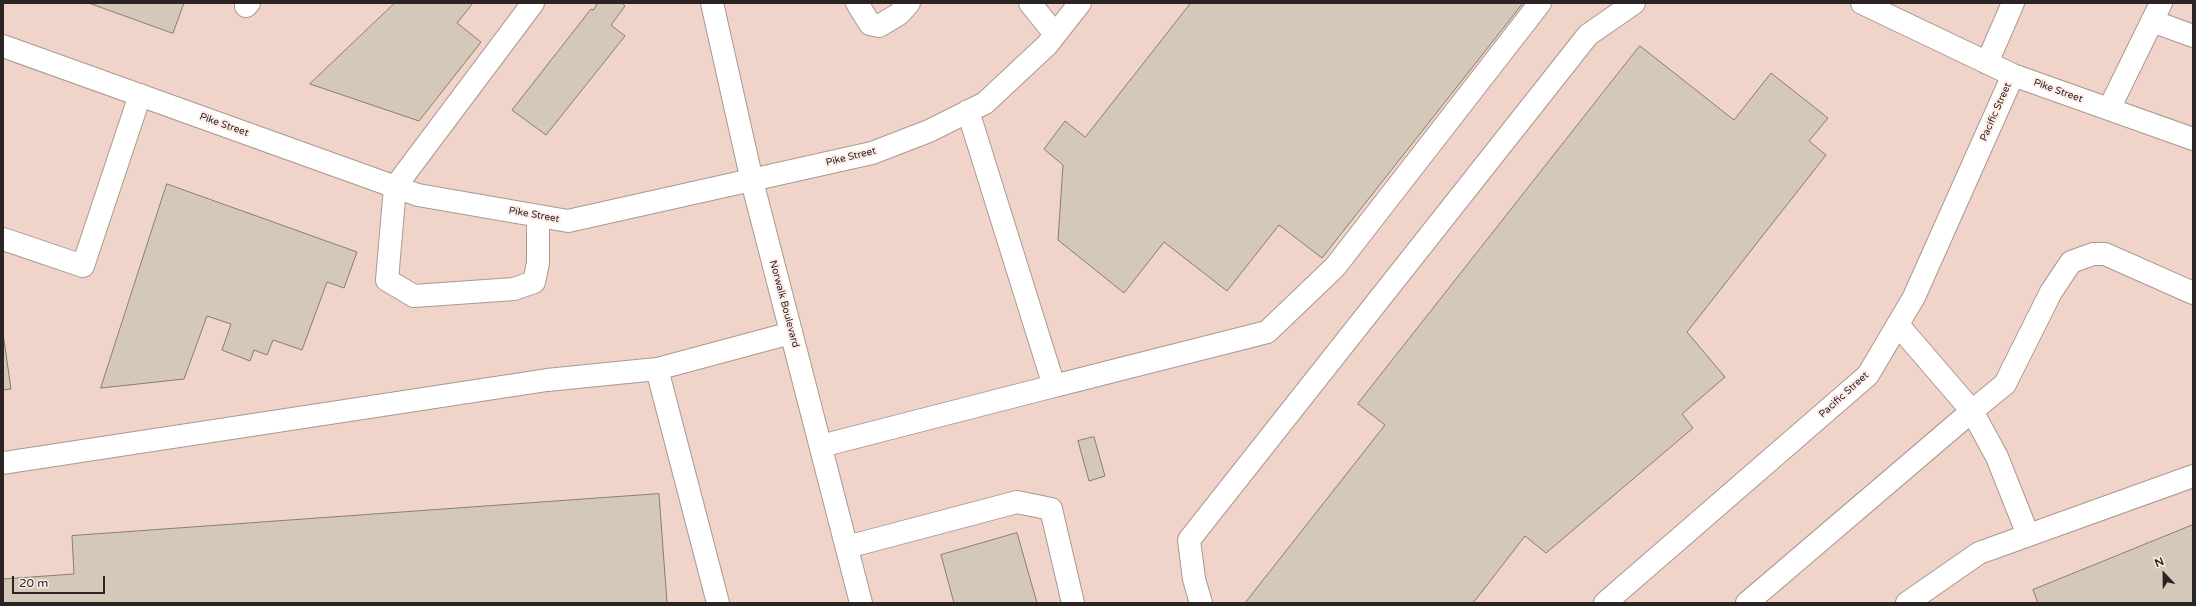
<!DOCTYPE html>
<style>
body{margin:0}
#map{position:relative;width:2196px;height:606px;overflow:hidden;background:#f5e0d8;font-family:"Varela Round",sans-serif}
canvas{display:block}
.frame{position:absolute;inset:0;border:4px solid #2c2422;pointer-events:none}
.north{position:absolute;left:2144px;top:554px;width:40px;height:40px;-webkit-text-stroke:3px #ffeee8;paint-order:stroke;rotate:338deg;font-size:11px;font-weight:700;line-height:16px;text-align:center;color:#2c2422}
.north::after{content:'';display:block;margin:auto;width:14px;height:18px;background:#2c2422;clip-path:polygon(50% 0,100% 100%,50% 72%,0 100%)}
.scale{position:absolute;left:12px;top:576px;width:93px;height:18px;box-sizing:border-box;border:2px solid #2c2422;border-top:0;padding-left:5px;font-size:12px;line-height:14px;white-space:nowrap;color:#2c2422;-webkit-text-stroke:3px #ffeee8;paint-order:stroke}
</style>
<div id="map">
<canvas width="2196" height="606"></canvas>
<div class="frame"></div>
<div class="north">N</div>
<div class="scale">20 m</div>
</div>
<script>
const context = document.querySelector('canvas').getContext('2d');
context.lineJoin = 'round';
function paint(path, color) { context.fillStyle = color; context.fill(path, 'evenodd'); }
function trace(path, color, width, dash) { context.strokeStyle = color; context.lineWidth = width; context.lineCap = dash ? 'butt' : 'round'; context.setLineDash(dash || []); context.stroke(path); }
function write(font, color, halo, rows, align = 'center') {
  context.font = font + ' "Varela Round",sans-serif'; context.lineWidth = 4; context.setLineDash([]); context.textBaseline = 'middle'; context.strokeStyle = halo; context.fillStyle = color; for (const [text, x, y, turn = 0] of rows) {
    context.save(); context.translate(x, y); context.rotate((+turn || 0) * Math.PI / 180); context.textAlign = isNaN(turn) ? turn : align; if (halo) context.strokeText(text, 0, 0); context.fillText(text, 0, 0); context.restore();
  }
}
paint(new Path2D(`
 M3 3H2193V603H3Z`), '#f0d3c9');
const building = new Path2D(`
 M89 3H184L173 33Z
 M395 3H473L457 23 481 42 419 121 310 84Z
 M598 3H622L625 6 611 25 625 36 546 135 512 110 591 9 593 10Z
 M1191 3H1523L1322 258 1279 225 1227 291 1164 242 1124 293 1058 240 1063 165 1044 149 1065 121 1085 137Z
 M1640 46 1734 120 1771 73 1828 118 1809 141 1826 155 1687 332 1725 377 1682 414 1693 428 1546 553 1525 536 1473 603H1245L1385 425 1358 404Z
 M167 184 357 252 344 288 327 282 302 350 273 340 267 355 254 350 250 361 222 350 231 324 207 316 184 379 101 388Z
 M3 333 11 389 3 390Z
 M1094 437 1105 476 1089 481 1078 441Z
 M659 494 667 603H3V579L74 574 72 536Z
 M2193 525V603H2038L2033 590Z
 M1017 533 1037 603H954L941 555Z`);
paint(building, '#d4c8b9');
trace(building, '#897e70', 1);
const minor = new Path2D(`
 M533 3 395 187 387 280 414 296 514 289 534 282 538 263V216
 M857 3 870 24 879 26 899 14 909 3
 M1030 3 1055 34
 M1862 3 2013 75 2193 139
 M246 6 249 3
 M2152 21 2193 36
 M3 46 418 195 568 221 872 153 929 131 985 103 1047 45 1080 3
 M1987 63 2013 3
 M2109 109 2161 3
 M3 239 83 266 140 95
 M1054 386 1267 332 1335 267 1540 3
 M821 446 1054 386 968 111
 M3 463 547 380 657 369
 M2028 535 1997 457 1972 411 2005 384 2051 292 2071 262 2093 254H2105L2193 293
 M847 547 1017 502 1051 509 1073 603
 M718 603 657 369 791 333
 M1201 603 1194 579 1189 540 1588 35 1634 3
 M1605 603 1868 375 1914 297 2013 75
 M1747 603 1972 411 1898 325
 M1907 603 1979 553 2193 476`);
const major = new Path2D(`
 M712 3 752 181 861 603`);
trace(minor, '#ab9891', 24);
trace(major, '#ab9891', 24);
trace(minor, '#fff', 22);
trace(major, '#fff', 22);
write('10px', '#2c2422', '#ffeee8', [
 ["Pike Street",2058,91,20],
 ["Pacific Street",1996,112,-66],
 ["Pike Street",224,125,20],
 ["Pike Street",851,157,-14],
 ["Pike Street",534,215,10],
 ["Norwalk Boulevard",784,304,75],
 ["Pacific Street",1844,395,-42]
]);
</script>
